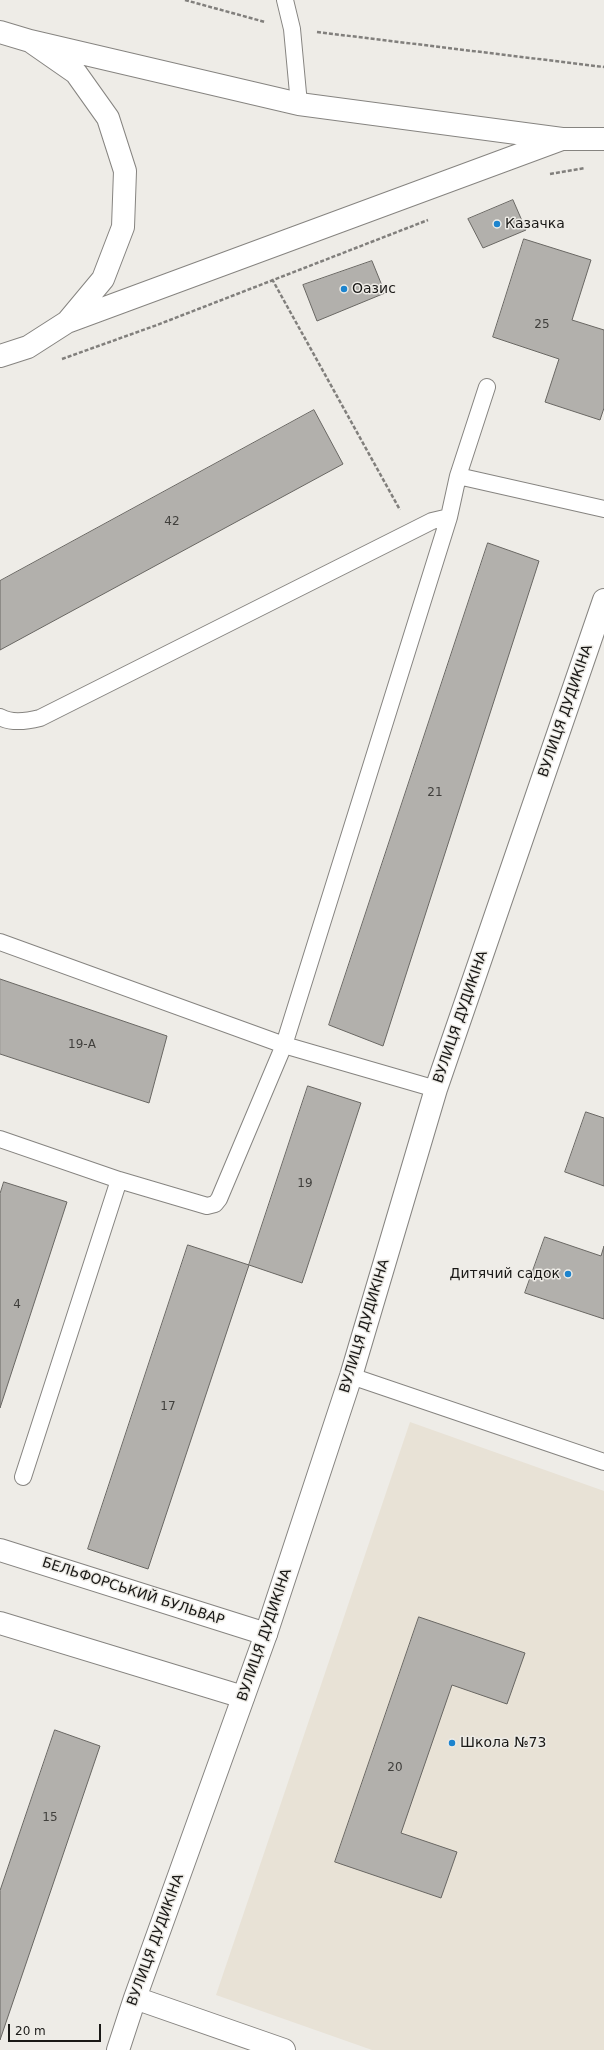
<!DOCTYPE html>
<meta charset="utf-8">
<style>
body{margin:0}
#map{position:relative;width:604px;height:2050px;overflow:hidden;background:#eeece7;font-family:"DejaVu Sans",sans-serif}
canvas{display:block}
.scale{position:absolute;left:8px;top:2024px;width:93px;height:18px;box-sizing:border-box;border:2px solid #1a1917;border-top:0;padding-left:5px;font-size:12px;line-height:14px;white-space:nowrap;color:#1a1917;-webkit-text-stroke:3px #eeece7;paint-order:stroke}
</style>
<div id="map">
<canvas width="604" height="2050"></canvas>
<div class="scale">20 m</div>
</div>
<script>
const context = document.querySelector('canvas').getContext('2d');
context.lineJoin = 'round';
function paint(path, color) { context.fillStyle = color; context.fill(path, 'evenodd'); }
function trace(path, color, width, dash) { context.strokeStyle = color; context.lineWidth = width; context.lineCap = dash ? 'butt' : 'round'; context.setLineDash(dash || []); context.stroke(path); }
function write(font, color, halo, rows, align = 'center') {
  context.font = font + ' "DejaVu Sans",sans-serif'; context.lineWidth = 3; context.setLineDash([]); context.textBaseline = 'middle'; context.strokeStyle = halo; context.fillStyle = color; for (const [text, x, y, turn = 0] of rows) {
    context.save(); context.translate(x, y); context.rotate((+turn || 0) * Math.PI / 180); context.textAlign = isNaN(turn) ? turn : align; if (halo) context.strokeText(text, 0, 0); context.fillText(text, 0, 0); context.restore();
  }
}
paint(new Path2D(`
 M410 1422 604 1491V2050H372L216 1995Z`), '#e8e2d6');
const building = new Path2D(`
 M513 200 526 230 483 248 468 219Z
 M524 239 591 260 572 320 604 330V408L600 420 545 402 559 359 493 337Z
 M372 261 385 293 317 321 303 285Z
 M314 410 343 464 0 650V581Z
 M488 543 539 561 383 1046 329 1025Z
 M0 979 167 1036 149 1103 0 1054Z
 M308 1086 361 1103 302 1283 249 1265Z
 M586 1112 604 1118V1186L565 1172Z
 M4 1182 67 1202 0 1408V1194Z
 M545 1237 601 1256 604 1246V1319L525 1293Z
 M188 1245 249 1265 148 1569 88 1549Z
 M419 1617 525 1653 507 1704 452 1685 401 1833 457 1852 441 1898 335 1862Z
 M55 1730 100 1746 0 2040V1891Z`);
paint(building, '#b2b0ac');
trace(building, '#696763', 1);
const service = new Path2D(`
 M285 0 292 29 299 104
 M458 476 487 387
 M0 717C12 724 28 721 40 718L432 521 449 517
 M0 942 284 1045 449 517 458 476 604 509
 M0 1139 119 1180 207 1206 215 1204 219 1199 284 1045 436 1089
 M351 1376 604 1462
 M23 1477 119 1180`);
const pedestrian = new Path2D(`
 M0 1550 266 1634
 M0 1623 243 1697`);
const minor = new Path2D(`
 M135 1998 284 2050
 M118 2050 135 1998 266 1634 351 1376 436 1089 604 600`);
const secondary = new Path2D(`
 M0 32 30 41 76 73 108 118 125 171 123 227 103 279 68 321
 M30 41 299 104 562 139H604
 M0 356 28 347 67 322 562 139`);
trace(service, '#868480', 18);
trace(pedestrian, '#868480', 24);
trace(minor, '#868480', 24);
trace(secondary, '#868480', 24);
trace(new Path2D(`
 M185 0 265 22
 M317 32 604 67
 M550 174 585 168
 M272 279 400 510
 M62 359 157 325 428 220`), '#817f7c', 2.5, [4, 2]);
trace(service, '#fff', 16);
trace(pedestrian, '#fff', 22);
trace(minor, '#fff', 22);
trace(secondary, '#fff', 22);
for (const [x, y, r, color] of [
 [497,224,4,"#1c84ce"],
 [344,289,4,"#1c84ce"],
 [568,1274,4,"#1c84ce"],
 [452,1743,4,"#1c84ce"]
]) { const dot = new Path2D(); dot.arc(x, y, r, 0, 2 * Math.PI); context.fillStyle = color; context.fill(dot); trace(dot, '#eeece7', 1.5); }
write('12px', '#403f3c', null, [
 ["25",542,325],
 ["42",172,522],
 ["21",435,793],
 ["19-А",82,1045],
 ["19",305,1184],
 ["4",17,1305],
 ["17",168,1407],
 ["20",395,1768],
 ["15",50,1818]
]);
write('14px', '#1a1917', '#eeece7', [
 ["Казачка",505,224],
 ["Оазис",352,289],
 ["Дитячий садок",560,1274,"right"],
 ["Школа №73",460,1743]
], 'left');
write('14px', '#1a1917', '#eeece7', [
 ["ВУЛИЦЯ ДУДИКІНА",566,711,-71],
 ["ВУЛИЦЯ ДУДИКІНА",461,1017,-71],
 ["ВУЛИЦЯ ДУДИКІНА",365,1326,-73],
 ["БЕЛЬФОРСЬКИЙ БУЛЬВАР",133,1592,18],
 ["ВУЛИЦЯ ДУДИКІНА",265,1635,-71],
 ["ВУЛИЦЯ ДУДИКІНА",156,1940,-70]
]);
</script>
